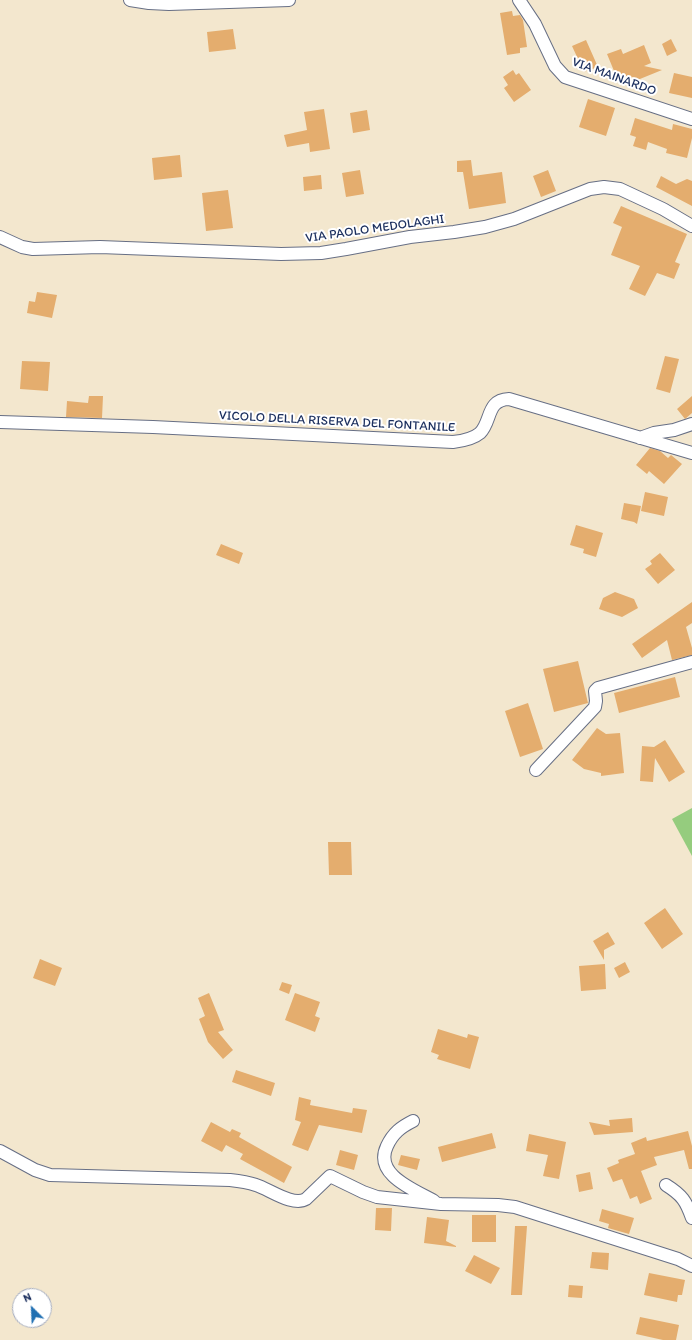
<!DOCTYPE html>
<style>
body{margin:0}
#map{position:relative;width:692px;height:1340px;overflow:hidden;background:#f3e7ce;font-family:Itim,sans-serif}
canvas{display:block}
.north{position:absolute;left:12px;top:1288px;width:40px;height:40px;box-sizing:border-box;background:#fff;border:1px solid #a4acbf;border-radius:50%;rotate:336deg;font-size:11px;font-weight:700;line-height:16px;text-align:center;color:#1b2f5e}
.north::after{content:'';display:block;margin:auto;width:14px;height:18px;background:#1f6fb2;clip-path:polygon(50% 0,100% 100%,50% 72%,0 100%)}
</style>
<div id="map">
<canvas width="692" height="1340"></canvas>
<div class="north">N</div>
</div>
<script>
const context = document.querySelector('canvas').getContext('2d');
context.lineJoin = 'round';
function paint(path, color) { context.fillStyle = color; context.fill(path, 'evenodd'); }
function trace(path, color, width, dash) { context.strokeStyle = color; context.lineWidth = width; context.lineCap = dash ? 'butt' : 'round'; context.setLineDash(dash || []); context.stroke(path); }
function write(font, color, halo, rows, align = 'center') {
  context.font = font + ' Itim,sans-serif'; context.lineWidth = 4; context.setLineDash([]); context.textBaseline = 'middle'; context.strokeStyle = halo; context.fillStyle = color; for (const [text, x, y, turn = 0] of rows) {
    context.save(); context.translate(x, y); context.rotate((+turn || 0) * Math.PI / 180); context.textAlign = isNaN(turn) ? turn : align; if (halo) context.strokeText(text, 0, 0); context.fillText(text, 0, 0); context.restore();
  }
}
paint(new Path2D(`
 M692 808V856L672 819Z`), '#95cc7e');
paint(new Path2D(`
 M512 11 513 16 520 15 523 20 527 47 520 48V53L507 55 500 13Z
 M233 29 236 49 209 52 207 32Z
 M671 39 677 51 667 56 662 44Z
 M586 40 598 67 584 72 572 46Z
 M644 45 651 63 644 66 662 70 635 81 633 77 619 83 607 54 621 49 623 54Z
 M513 70 516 75 519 73 531 90 514 102 504 88 508 85 503 77Z
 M674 73 692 77V98L669 93Z
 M588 99 615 108 606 136 579 127Z
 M324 109 330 149 310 152 309 143 287 147 284 135 307 130 304 112Z
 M367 110 370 130 353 133 350 113Z
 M635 118 672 130 673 124 692 129V138L687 158 666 153 667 149 648 142 646 150 633 146 636 137 630 135Z
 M180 155 182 177 154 180 152 158Z
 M471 160 473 176 502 172 506 203 469 209 463 172H457V161Z
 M360 170 364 194 346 197 342 173Z
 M548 170 556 191 541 197 533 176Z
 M321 175 322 189 304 191 303 177Z
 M661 176 676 184 687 179 692 181V206L656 187Z
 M228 190 233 228 206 231 202 193Z
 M621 206 687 234 675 262 680 264 674 279 657 273 645 296 629 289 640 266 611 255 622 227 613 223Z
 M37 292 57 295 52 318 27 313 29 301 35 302Z
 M665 356 679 359 670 393 656 389Z
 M22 361 50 362 48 391 20 389Z
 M89 396H103L102 418 66 417 67 401 88 403Z
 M692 396V413L685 419 677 409Z
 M650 448 660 451 668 458 671 455 682 464 664 484 649 471 647 474 636 465Z
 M645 492 668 497 664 516 641 511Z
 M624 503 641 506 637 524 634 522 621 519Z
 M576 525 603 533 596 557 583 553 584 549 570 545Z
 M221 544 243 553 239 564 216 555Z
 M660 553 675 570 658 584 645 569 652 564 650 561Z
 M615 592 634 599 638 608 622 617 599 609 603 598Z
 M692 602V623L686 627 692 648V655L672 660 667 640 642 658 632 644Z
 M578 661 588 703 554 712 543 669Z
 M675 677 680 697 619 713 614 693Z
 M528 703 543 749 520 757 505 711Z
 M597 728 606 734 620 733 624 773 601 776V773L584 769 572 760Z
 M665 740 685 772 669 782 655 758 653 782 640 781 642 746 654 747Z
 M328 842H351L352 875H329Z
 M665 908 683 934 662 949 644 923Z
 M608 932 615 944 604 950V960L593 941Z
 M40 959 62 968 55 986 33 978Z
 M625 962 630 972 619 978 614 968Z
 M605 964 606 989 581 991 579 966Z
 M282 982 292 985 289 994 279 990Z
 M209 993 224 1030 218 1032 233 1050 223 1059 208 1042 199 1019 205 1016 198 998Z
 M295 993 320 1002 315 1016 320 1018 315 1032 285 1020Z
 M438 1029 467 1038 468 1034 479 1037 470 1069 437 1059 439 1055 431 1052Z
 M236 1070 275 1083 271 1096 232 1082Z
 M299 1097 311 1100 310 1105 352 1113 353 1108 367 1110 362 1133 319 1125 308 1151 292 1145 301 1122 295 1120Z
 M632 1118 633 1132 594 1135 589 1122 610 1126 609 1120Z
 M211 1122 230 1132 232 1129 241 1133 239 1137 292 1167 284 1183 240 1159 243 1154 226 1145 222 1152 201 1141Z
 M688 1131 692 1146V1169H689L684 1150 654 1157 657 1165 641 1171 652 1199 640 1204 637 1196 630 1199 622 1179 613 1182 607 1168 619 1163 618 1160 635 1154 631 1143 646 1137 647 1141Z
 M492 1133 496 1148 442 1162 438 1147Z
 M529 1134 566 1142 559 1179 543 1176 548 1155 526 1151Z
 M340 1150 358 1155 354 1170 336 1165Z
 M401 1155 420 1159 417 1170 398 1165Z
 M590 1172 593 1189 579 1192 576 1175Z
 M376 1208H392L391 1231 375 1230Z
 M602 1209 634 1218 629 1234 608 1228 609 1224 599 1221Z
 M472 1215H496V1242H472Z
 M427 1217 449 1220 446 1241 456 1246V1247L424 1243Z
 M515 1226H527L522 1295H511Z
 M592 1252 609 1253 608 1270 590 1268Z
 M474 1255 500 1268 491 1284 465 1271Z
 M649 1273 685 1280 682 1295H678L677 1302 644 1295Z
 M569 1285 583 1286 582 1298 568 1297Z
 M640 1317 679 1325 676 1340H663L636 1334Z`), '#e4ad6e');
const street = new Path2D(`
 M130 0 149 3 169 4 289 0
 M519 0 535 24 555 66 565 77 692 119
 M0 237 22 247 33 249 100 247 281 254 321 253 346 249 410 237 454 232 485 227 514 219 590 189 604 187 620 189 663 209 692 226
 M0 422 153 427 453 442C462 441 473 439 480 433 492 421 486 400 509 399L692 453
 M640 438 654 433 674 430 692 424
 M536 770 595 707 596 701 595 691 598 688 692 662
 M413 1121C401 1127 393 1133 387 1146 373 1175 415 1190 434 1201
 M0 1151 35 1170 50 1175 230 1180C239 1181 247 1182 256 1185 269 1189 293 1207 306 1199L330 1176 363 1192 377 1197 441 1204 498 1205 515 1207 678 1259 692 1266
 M666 1185C682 1195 686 1201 692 1218`);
trace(street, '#676f85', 14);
trace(street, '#fff', 12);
write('13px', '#1b2f5e', '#fff', [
 ["VIA MAINARDO",614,77,20],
 ["VIA PAOLO MEDOLAGHI",375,229,-8],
 ["VICOLO DELLA RISERVA DEL FONTANILE",337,422,3]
]);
</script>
